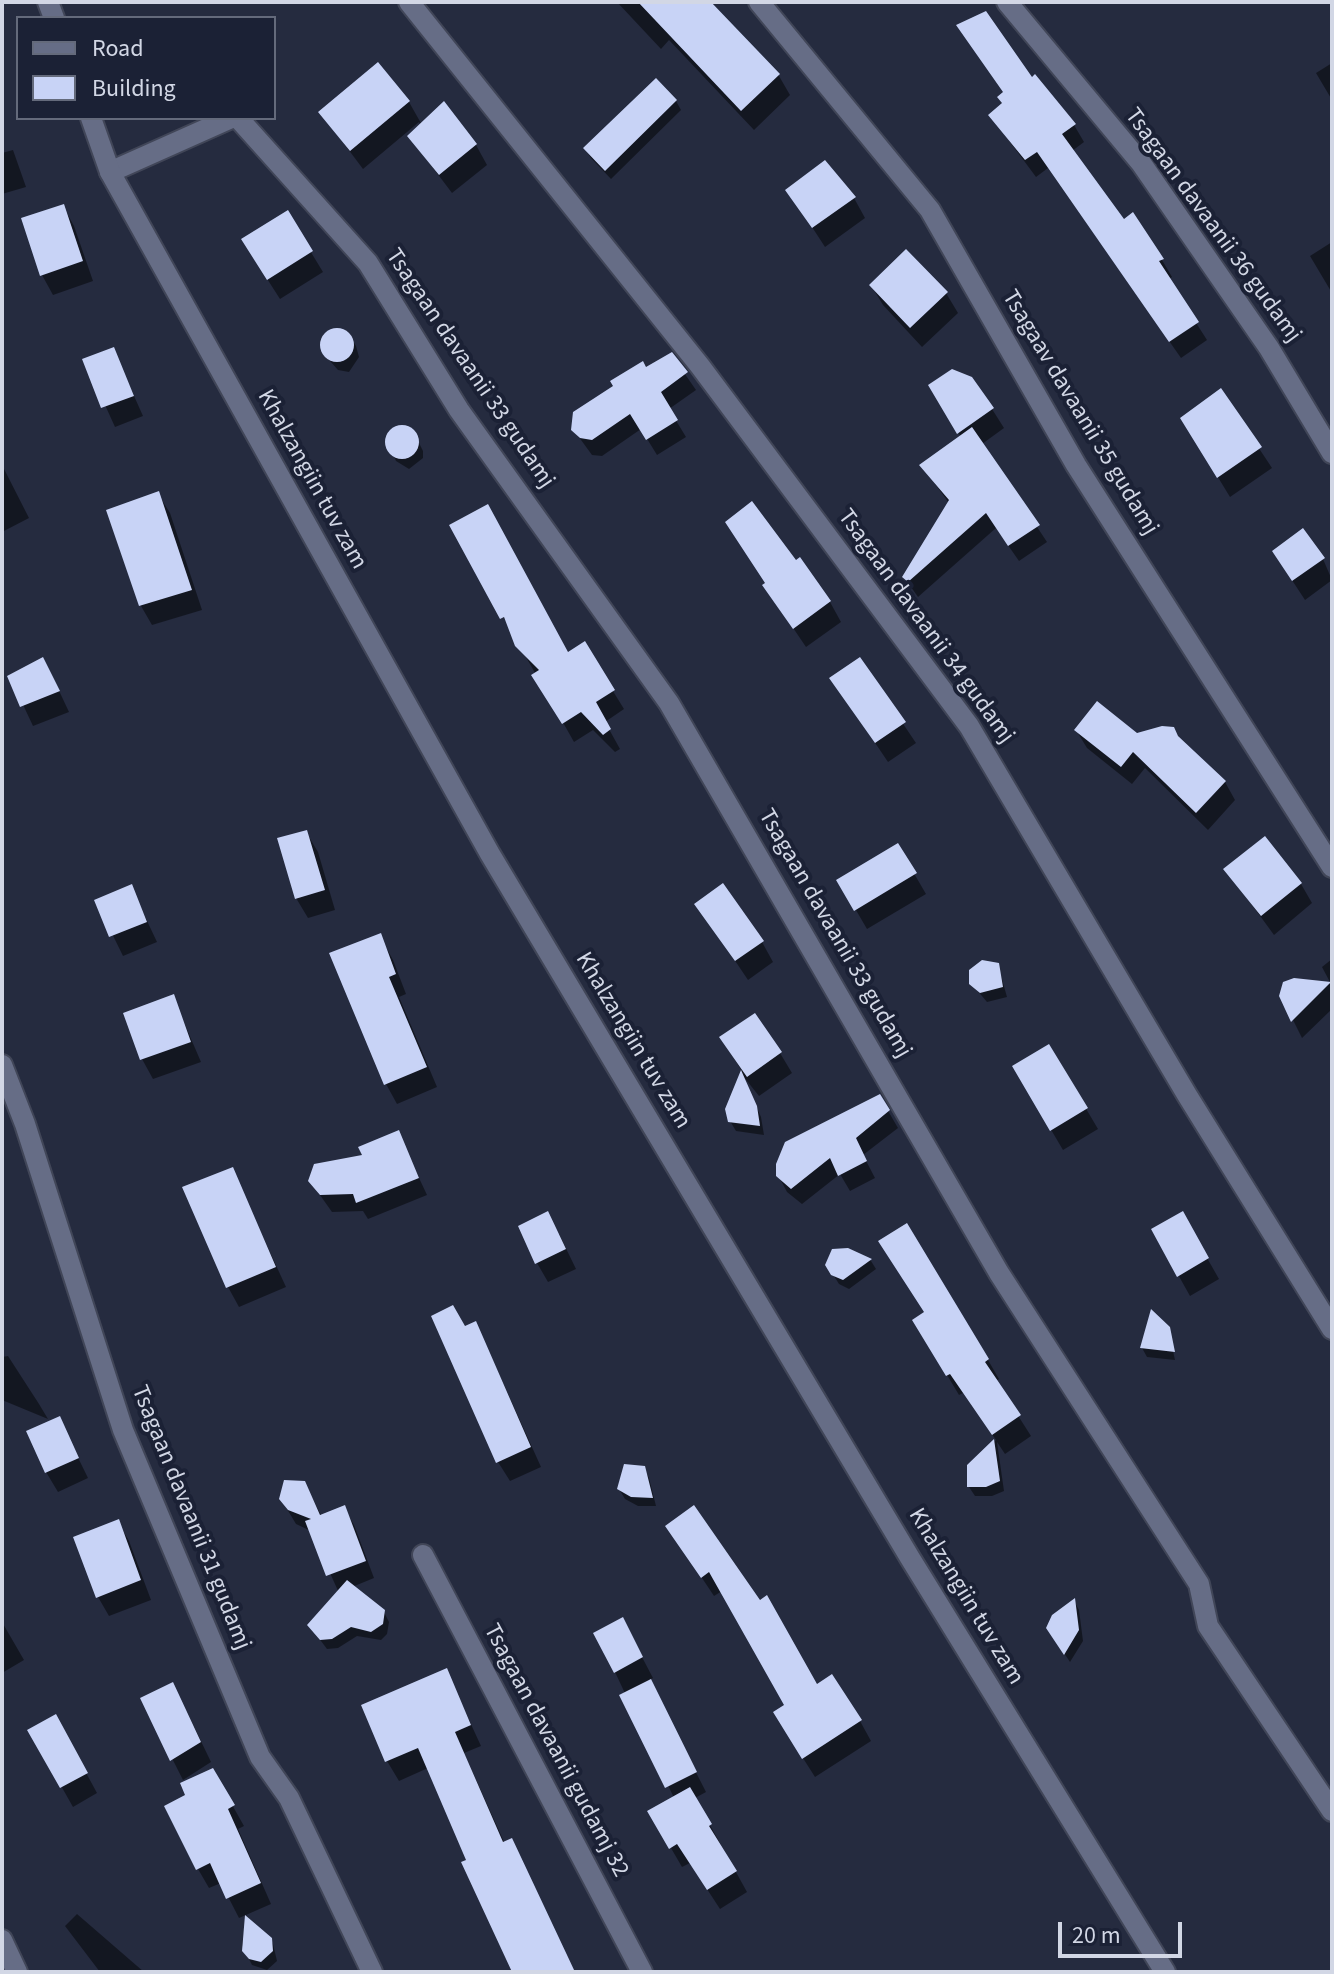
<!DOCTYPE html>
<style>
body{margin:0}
#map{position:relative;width:1334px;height:1974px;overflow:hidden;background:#252b3f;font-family:"Source Sans 3",sans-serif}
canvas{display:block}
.frame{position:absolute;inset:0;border:4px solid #d2d7e5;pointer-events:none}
.legend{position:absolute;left:16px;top:16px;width:260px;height:104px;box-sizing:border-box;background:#1b2135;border:2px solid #646a7b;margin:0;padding:10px 14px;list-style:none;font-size:24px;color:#d2d7e5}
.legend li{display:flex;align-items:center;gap:16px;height:40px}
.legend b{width:40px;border:2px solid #646a7b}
.scale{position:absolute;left:1058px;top:1922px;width:124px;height:36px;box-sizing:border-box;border:4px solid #d2d7e5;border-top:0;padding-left:10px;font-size:24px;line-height:28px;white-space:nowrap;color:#d2d7e5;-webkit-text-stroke:6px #1b2135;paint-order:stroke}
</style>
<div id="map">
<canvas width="1334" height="1974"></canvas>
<div class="frame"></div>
<ul class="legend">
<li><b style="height:10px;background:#666d86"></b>Road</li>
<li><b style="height:22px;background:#c8d3f6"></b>Building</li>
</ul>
<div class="scale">20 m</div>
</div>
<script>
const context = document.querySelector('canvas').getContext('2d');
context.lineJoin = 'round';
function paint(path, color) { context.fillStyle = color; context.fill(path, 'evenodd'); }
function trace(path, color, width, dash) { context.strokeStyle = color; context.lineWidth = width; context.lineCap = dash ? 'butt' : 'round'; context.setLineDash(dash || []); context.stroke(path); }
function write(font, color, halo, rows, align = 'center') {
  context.font = font + ' "Source Sans 3",sans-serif'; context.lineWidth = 8; context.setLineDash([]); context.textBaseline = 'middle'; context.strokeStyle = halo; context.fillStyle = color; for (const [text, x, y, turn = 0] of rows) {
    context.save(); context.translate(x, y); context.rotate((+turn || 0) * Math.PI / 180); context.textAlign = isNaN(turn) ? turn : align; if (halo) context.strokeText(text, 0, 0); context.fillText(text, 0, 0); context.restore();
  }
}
paint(new Path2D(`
 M617 2H692L736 31 779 76 790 95 754 130 669 40 661 49Z
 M1332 63V100L1316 73Z
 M1032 80 1074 125 1084 142 1072 151 1124 221 1162 260 1172 277 1168 279 1207 340 1181 358 1048 168 1036 177 990 115Z
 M676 101 681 110 611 179 591 158 585 149Z
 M409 102 422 125 476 145 487 165 452 193 409 136 421 125 419 122 363 169 321 113Z
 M13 150 26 187 2 194V153Z
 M788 190 854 198 865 218 825 247Z
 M63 206 74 226 93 281 53 295 42 275Z
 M287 213 323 272 280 299 255 260Z
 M1332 242V293L1310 256Z
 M871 285 946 293 958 313 922 347 883 305Z
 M334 328 350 336 356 346 359 357 349 372 338 370 322 352 323 337Z
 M113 349 143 416 115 427 85 361Z
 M671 354 696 390 669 409 686 437 657 455 641 429 602 456 592 455 573 429 645 370Z
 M931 385 992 409 1004 428 982 444 1047 542 1019 561 996 528 918 597 904 577 949 503 922 466 961 437Z
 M1221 391 1272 468 1230 497 1194 438Z
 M400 427 413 431 423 451V458L409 469 396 461 387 440 391 431Z
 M2 465 29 518 2 532Z
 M158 494 170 513 202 610 152 625 141 606 108 511Z
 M452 526 568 654 584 644 624 709 605 722 620 749 615 752 593 730 574 742Z
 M1323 559 1332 580 1305 600 1286 571Z
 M795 563 830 602 841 622 806 647 764 585Z
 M860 660 916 743 888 762 832 679Z
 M10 677 54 680 69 712 33 726Z
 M1076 730 1178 738 1225 782 1235 800 1208 830 1145 768 1132 784 1087 748Z
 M306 832 318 852 335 910 308 918 296 898Z
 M898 846 926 894 867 929 839 881Z
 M1231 876 1301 884 1312 903 1274 935Z
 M131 887 157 942 123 956 96 901Z
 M697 904 762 942 773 962 748 980Z
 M382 940 393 960 406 994 399 997 437 1087 397 1104 386 1084Z
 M1332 959V1009L1302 1038 1281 996 1294 980 1331 984 1322 967Z
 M998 965 1007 997 987 1002 971 983Z
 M173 997 201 1062 153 1079 142 1059 126 1014Z
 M721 1038 780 1053 792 1073 759 1096 743 1076 761 1117 764 1135 736 1131 730 1121 727 1109 742 1071Z
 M1049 1046 1098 1129 1063 1150 1014 1067Z
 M880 1097 898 1128 863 1155 875 1178 850 1191 840 1174 802 1204 787 1192 778 1175Z
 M398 1133 427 1195 368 1219 363 1211 332 1212 310 1181 365 1157Z
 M232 1170 286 1287 239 1307 228 1287Z
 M1182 1214 1219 1279 1190 1296 1153 1230Z
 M559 1234 576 1269 548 1282 537 1263Z
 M842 1250 871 1261 876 1269 849 1289 839 1284 827 1265Z
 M926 1313 988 1360 999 1379 996 1381 1031 1436 1005 1454 997 1442 1004 1491 992 1496H975L969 1487V1466L996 1440 963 1393 959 1395 926 1340Z
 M476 1323 541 1467 510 1481 498 1462 464 1329Z
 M1168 1328 1175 1360 1147 1357 1142 1348Z
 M8 1356 39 1404 48 1419 2 1400V1357Z
 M59 1419 88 1478 58 1492 46 1472Z
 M644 1468 649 1478 656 1506H638L625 1499 619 1489Z
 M304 1482 322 1517 344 1508 354 1525 374 1578 352 1587 384 1612 389 1622 387 1634 381 1640 357 1636 338 1648 327 1649 309 1625 339 1593 311 1531 296 1524 281 1499Z
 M118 1522 129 1541 151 1600 109 1616 98 1597Z
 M668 1527 817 1687 860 1721 871 1741 815 1777 787 1733 786 1706 722 1591 714 1596Z
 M1074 1601 1079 1610 1083 1641 1070 1662 1054 1638Z
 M2 1622 24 1660 2 1673Z
 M633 1640 653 1678 649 1680 706 1792 695 1798 747 1892 720 1909 690 1863 682 1867 650 1812 674 1798 615 1672Z
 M446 1670 481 1746 464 1753 505 1844 575 1972H512L464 1863 469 1860 428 1768 399 1781 387 1761 364 1706Z
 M142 1699 183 1704 211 1762 183 1780Z
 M30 1731 66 1736 97 1793 73 1807Z
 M213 1771 244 1826 238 1829 271 1904 239 1918 221 1883 209 1888 198 1869 188 1796Z
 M77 1914 144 1972H100L65 1926Z
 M246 1919 267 1934 273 1944 277 1961 267 1970 252 1965 242 1945Z`), '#0007');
paint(new Path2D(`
 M638 2H711L780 74 741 111Z
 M986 11 1032 77 1035 74 1076 124 1062 134 1124 219 1133 212 1164 259 1159 261 1199 322 1169 342 1037 152 1025 160 988 115 1002 103 997 97 1003 92 956 25Z
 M378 62 410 101 350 151 318 112Z
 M656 78 677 100 605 171 583 148Z
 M444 101 477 144 439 175 407 136Z
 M825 160 856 197 812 228 785 190Z
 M64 204 83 261 40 276 21 218Z
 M288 210 313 251 267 280 241 239Z
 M906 249 948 292 910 328 869 285Z
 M320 345a17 17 0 1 1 34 0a17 17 0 1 1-34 0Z
 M114 347 134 396 101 408 82 359Z
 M672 352 688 372 661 392 678 420 646 440 630 414 592 440 580 438 571 430 573 412 613 386 610 381 643 361 646 367Z
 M952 369 972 377 994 408 957 434 928 385Z
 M1221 388 1262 447 1217 478 1180 418Z
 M385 442a17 17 0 1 1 34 0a17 17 0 1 1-34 0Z
 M972 427 1040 525 1008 546 986 513 908 582 902 577 949 500 919 465Z
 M159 491 192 590 139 606 106 510Z
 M752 501 796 560 800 557 831 601 793 629 762 585 765 583 725 522Z
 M488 504 568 652 585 641 615 690 596 702 611 729 603 735 581 712 562 724 531 675 539 670 515 646 504 617 500 619 449 525Z
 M1303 528 1325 558 1292 581 1272 551Z
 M43 657 60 691 20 707 7 676Z
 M860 657 906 722 875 743 829 678Z
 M1097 701 1137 733 1162 726 1174 727 1178 736 1226 781 1196 813 1133 752 1121 767 1074 730Z
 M307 830 325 890 295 899 277 838Z
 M1265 836 1302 883 1261 916 1223 869Z
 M898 843 917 873 854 911 836 880Z
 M723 883 764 941 735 961 694 904Z
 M132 884 147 922 109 937 94 900Z
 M381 933 396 974 389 977 427 1067 384 1085 329 953Z
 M982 960 999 963 1003 987 980 993 969 984V970Z
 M1294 978 1331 982 1291 1022 1279 996 1283 982Z
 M174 994 191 1042 140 1060 123 1013Z
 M755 1013 782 1052 747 1077 719 1037Z
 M1049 1044 1088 1108 1050 1131 1012 1066Z
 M741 1070 757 1106 760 1126 728 1122 725 1109Z
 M880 1094 890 1110 856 1138 867 1161 838 1176 830 1158 791 1189 776 1176V1164L785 1142Z
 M399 1130 419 1178 356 1203 353 1194 320 1195 308 1181 314 1164 362 1155 358 1147Z
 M233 1167 276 1267 226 1288 182 1187Z
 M548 1211 566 1249 535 1264 518 1226Z
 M1183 1211 1209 1258 1177 1277 1151 1229Z
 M907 1223 989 1359 985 1362 1021 1415 992 1435 950 1374 946 1376 912 1320 924 1312 878 1241Z
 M848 1248 872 1259 843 1280 831 1275 825 1265 832 1249Z
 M453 1305 465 1326 476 1321 531 1447 496 1463 431 1316Z
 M1151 1309 1170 1327 1175 1352 1140 1348Z
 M60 1416 79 1458 45 1473 26 1431Z
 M994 1439 1000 1481 986 1487H967V1465Z
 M624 1464 645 1466 653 1498 631 1497 617 1489Z
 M284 1480 305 1481 320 1515 345 1505 366 1561 326 1576 305 1521 311 1519 288 1510 279 1499Z
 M694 1505 760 1600 767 1595 817 1684 832 1674 862 1720 802 1759 773 1712 784 1705 709 1572 701 1578 665 1526Z
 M119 1519 141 1580 96 1598 73 1537Z
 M347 1580 385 1610 383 1624 371 1632 351 1627 332 1639 320 1640 307 1625Z
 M1075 1598 1079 1630 1064 1655 1046 1628 1052 1615Z
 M623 1617 643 1657 614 1673 593 1633Z
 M447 1668 471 1725 455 1732 503 1842 512 1838 575 1972H512L461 1862 466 1860 418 1748 385 1762 361 1705Z
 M651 1679 697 1772 665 1788 619 1695Z
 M173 1682 201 1742 170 1761 140 1698Z
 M56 1714 88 1773 60 1788 27 1730Z
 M213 1768 235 1805 228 1809 261 1883 226 1899 210 1863 196 1870 164 1806 185 1795 180 1783Z
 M690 1787 712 1824 709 1826 737 1871 707 1890 677 1844 669 1849 647 1811Z
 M245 1915 272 1938 273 1951 261 1962 249 1959 242 1951Z`), '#c8d3f6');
const street = new Path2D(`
 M409 2 700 366 969 726 1187 1095 1332 1329
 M759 2 930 210 1076 465 1332 867
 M1007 2 1141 163 1269 348 1332 453
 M238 118 368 263 459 410 669 703 999 1273 1199 1584 1208 1626 1332 1811
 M110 172 231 118
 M2 1065 25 1124 123 1430 260 1757 289 1798 372 1972
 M423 1555 642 1972
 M2 1940 17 1972`);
const secondary = new Path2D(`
 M48 2 54 18
 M91 118 110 172 490 854 910 1558 1165 1972`);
trace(street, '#414658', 24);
trace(secondary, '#414658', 24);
trace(street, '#666d86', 20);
trace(secondary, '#666d86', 20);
write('24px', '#d2d7e5', '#1b2135', [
 ["Tsagaan davaanii 36 gudamj",1212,226,54],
 ["Tsagaan davaanii 33 gudamj",469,369,56],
 ["Tsagaav davaanii 35 gudamj",1079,413,59],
 ["Khalzangiin tuv zam",311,480,61],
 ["Tsagaan davaanii 34 gudamj",925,627,54],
 ["Tsagaan davaanii 33 gudamj",834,934,60],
 ["Khalzangiin tuv zam",632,1041,59],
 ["Tsagaan davaanii 31 gudamj",190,1518,68],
 ["Khalzangiin tuv zam",965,1597,59],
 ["Tsagaan davaanii gudamj 32",555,1751,62]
]);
</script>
